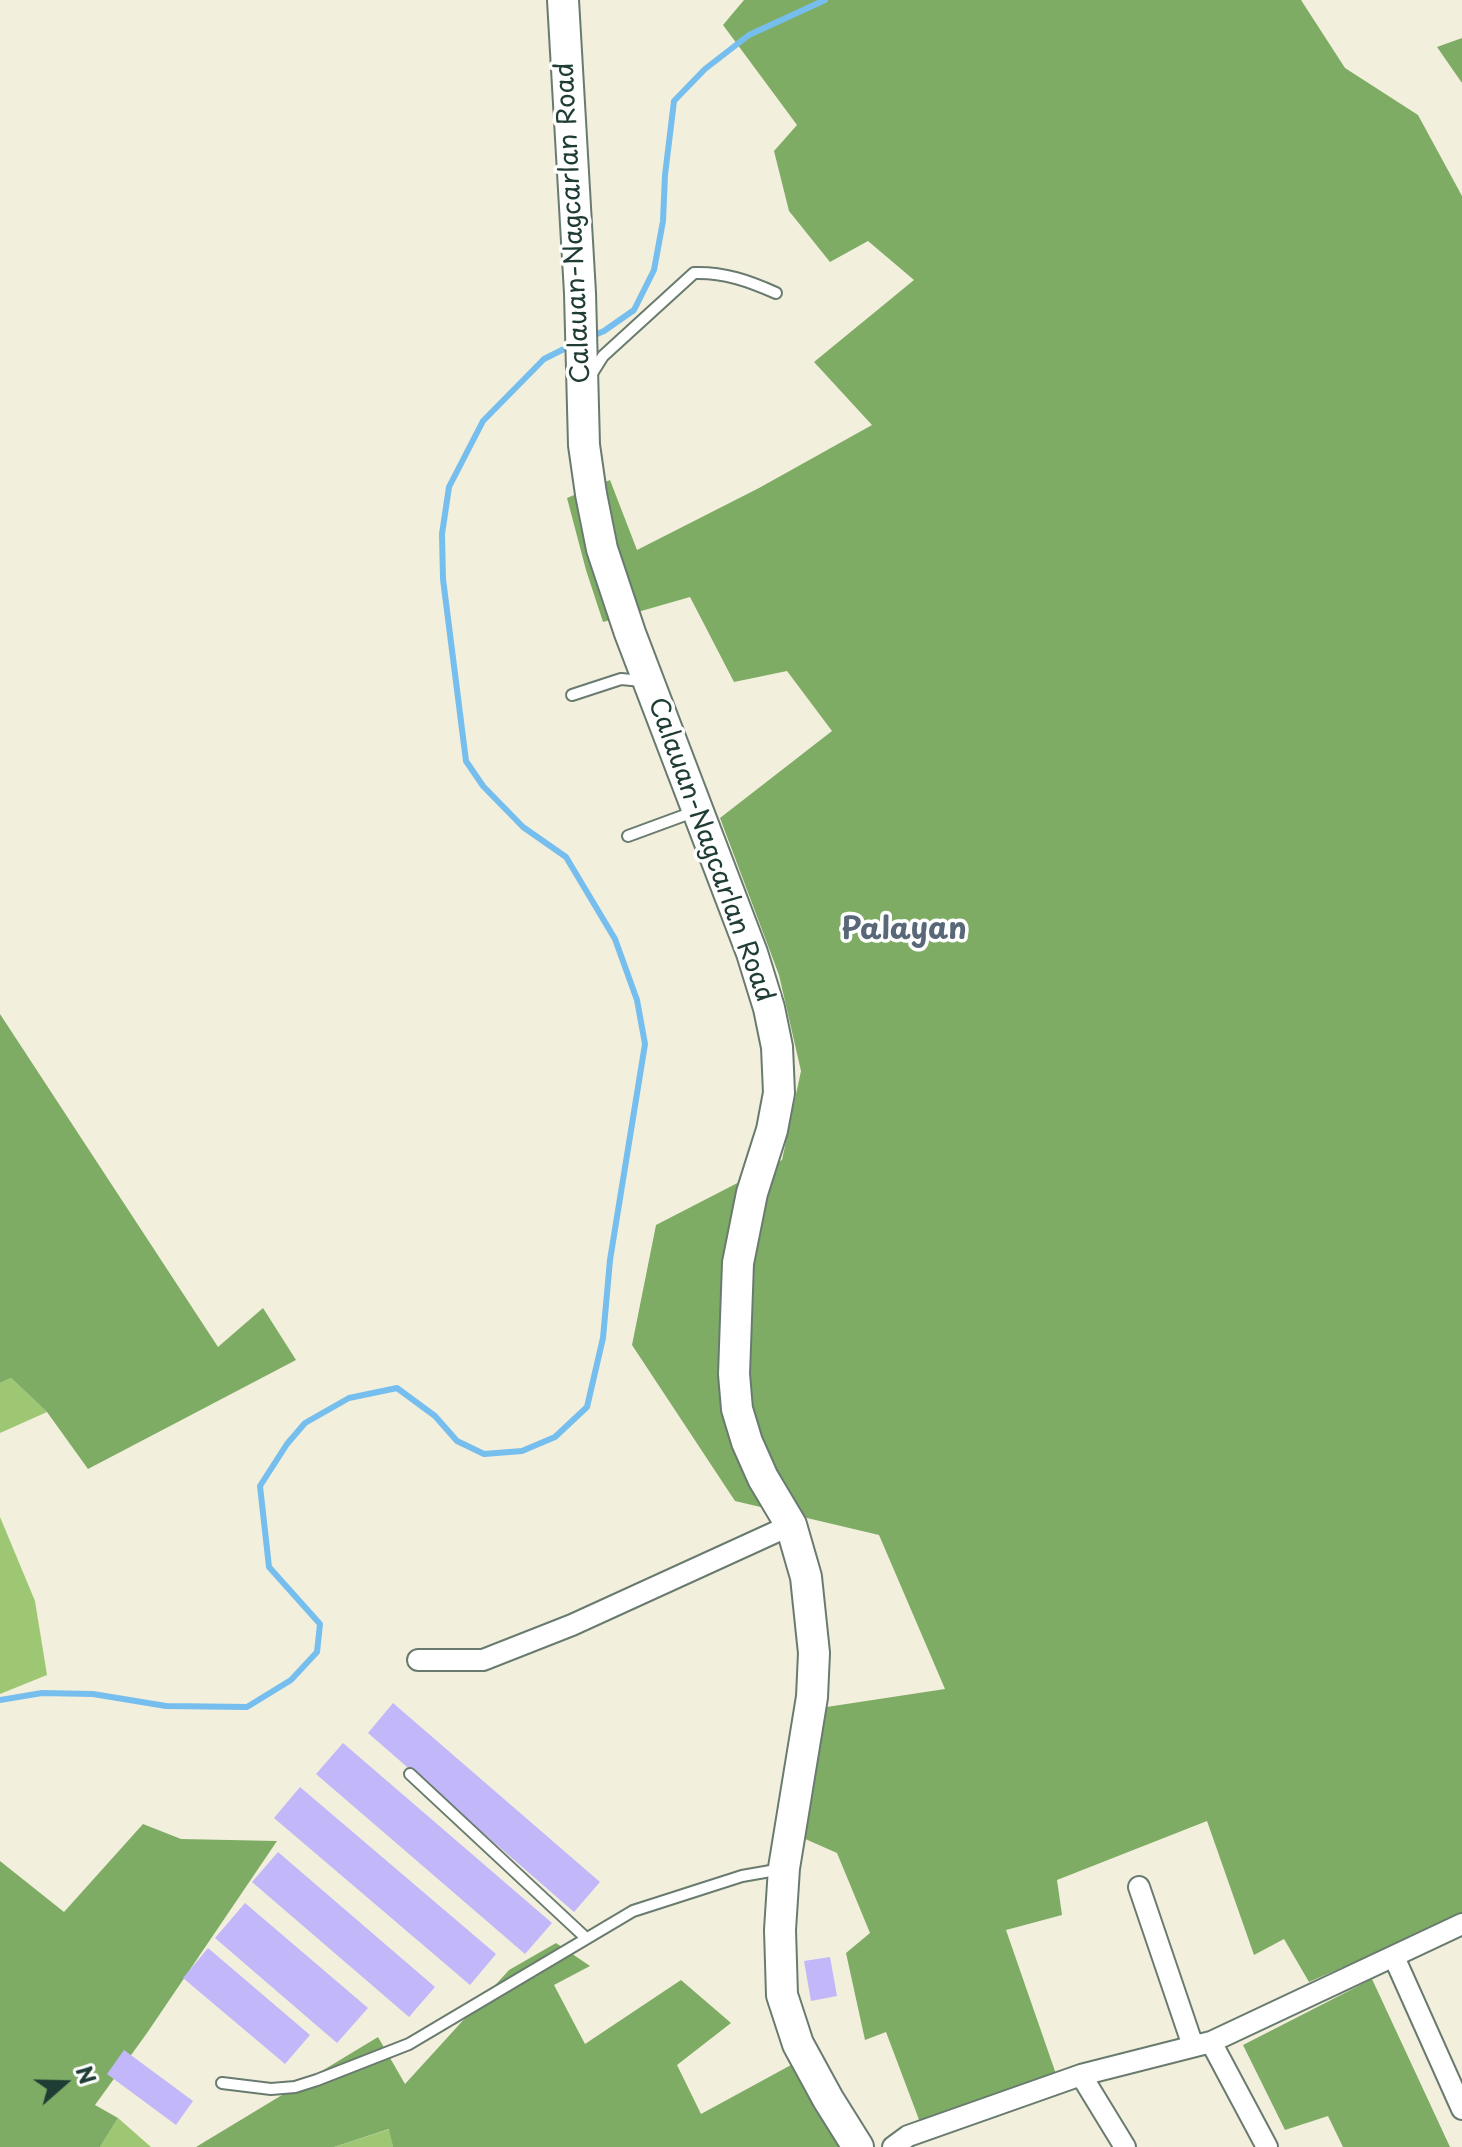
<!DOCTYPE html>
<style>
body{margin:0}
#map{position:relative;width:1462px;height:2147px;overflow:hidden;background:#f3efdd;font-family:"Playpen Sans",sans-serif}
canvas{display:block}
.north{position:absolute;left:24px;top:2043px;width:80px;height:80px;-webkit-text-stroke:6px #fff;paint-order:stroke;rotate:70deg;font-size:22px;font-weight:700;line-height:32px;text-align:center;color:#1f3d34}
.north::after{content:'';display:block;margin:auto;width:28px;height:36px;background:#1f3d34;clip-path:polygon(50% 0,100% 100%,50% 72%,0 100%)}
</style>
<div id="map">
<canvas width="1462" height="2147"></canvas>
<div class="north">N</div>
</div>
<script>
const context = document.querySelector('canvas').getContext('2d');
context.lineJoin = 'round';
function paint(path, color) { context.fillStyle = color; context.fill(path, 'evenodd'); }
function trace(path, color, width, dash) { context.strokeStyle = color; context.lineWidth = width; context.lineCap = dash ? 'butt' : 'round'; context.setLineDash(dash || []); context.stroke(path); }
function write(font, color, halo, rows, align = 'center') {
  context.font = font + ' "Playpen Sans",sans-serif'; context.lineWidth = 7; context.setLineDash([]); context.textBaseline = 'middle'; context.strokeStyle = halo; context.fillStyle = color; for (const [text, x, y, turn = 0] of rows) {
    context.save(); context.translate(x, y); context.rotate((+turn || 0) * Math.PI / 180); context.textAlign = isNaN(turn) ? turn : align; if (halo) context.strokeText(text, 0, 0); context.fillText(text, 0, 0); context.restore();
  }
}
paint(new Path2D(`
 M11 1378 47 1412 0 1433V1383Z
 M0 1517 35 1601 47 1675 0 1694Z
 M118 2118 151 2147H100Z
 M390 2129 393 2147H334Z`), '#9dc773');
paint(new Path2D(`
 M744 0H1301L1345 68 1418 115 1462 196V1915L1309 1982 1284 1939 1254 1955 1207 1821 1057 1880 1062 1915 1006 1930 1056 2074 921 2125 886 2032 865 2040 846 1953 870 1933 837 1853 803 1838 820 1708 945 1689 879 1535 735 1501 632 1345 656 1225 782 1160 801 1071 779 975 720 818 832 731 787 671 734 682 690 597 603 622 586 570 567 498 610 480 637 550 759 488 872 425 814 362 914 280 868 241 830 262 789 211 774 151 797 125 723 25Z
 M1462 38V83L1437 47Z
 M0 1014 218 1347 263 1308 296 1360 88 1469 47 1412 11 1378 0 1383Z
 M143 1824 181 1839 277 1841 147 2033 95 2105 118 2118 100 2147H0V1861L64 1912Z
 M556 1943 590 1966 554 1985 585 2044 681 1980 731 2023 677 2065 701 2114 791 2065 843 2147H393L389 2129 334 2147H196L378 2037 405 2084 509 1970Z
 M1372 1979 1450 2147H1343L1328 2116 1285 2130 1243 2045Z`), '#7eac65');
trace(new Path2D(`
 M590 337 604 331 634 310 654 270 663 221 665 175 674 101 705 69 749 35 825 0
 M0 1700 42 1693 93 1694 166 1706 247 1707 291 1680 317 1652 320 1624 269 1567 260 1486 287 1444 305 1423 349 1398 397 1388 435 1416 457 1441 484 1454 522 1451 555 1437 587 1407 603 1338 610 1260 645 1044 637 1000 615 939 566 857 523 827 483 786 466 761 443 579 442 534 449 487 483 421 544 359 572 345`), '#76beee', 6);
paint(new Path2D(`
 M393 1703 600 1882 574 1912 368 1733Z
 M343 1743 552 1923 525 1954 316 1774Z
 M300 1787 496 1954 470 1985 274 1818Z
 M278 1852 435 1987 409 2017 252 1882Z
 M245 1903 368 2008 337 2043 215 1938Z
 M208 1948 310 2035 285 2064 183 1978Z
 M830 1957 837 1996 811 2001 804 1961Z
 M124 2050 193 2101 176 2125 107 2074Z`), '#c2b7f8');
const service = new Path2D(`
 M591 375 603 356 694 273C724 272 749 281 776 293
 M572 695 621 679 642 681
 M628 836 696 811
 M410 1774 586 1938
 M222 2083 271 2089 295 2087 317 2080 409 2044 633 1911 742 1876 782 1869`);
const minor = new Path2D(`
 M418 1660H483L572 1625 791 1525
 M1139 1887 1193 2046
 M1394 1957 1462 2109
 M1211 2042 1267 2147
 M1081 2075 1125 2147
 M893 2147 908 2136 1081 2075 1211 2042 1462 1924`);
const secondary = new Path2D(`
 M563 0 580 293 584 445 591 494 602 549 630 633 752 953 769 1008 777 1047 779 1093 772 1130 752 1193 738 1263 734 1374 737 1409 747 1442 763 1478 791 1525 806 1577 814 1653 812 1697 784 1868 780 1930 782 1995 798 2044 828 2099 858 2147`);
trace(service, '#697b6f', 14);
trace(minor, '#697b6f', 24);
trace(secondary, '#697b6f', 34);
trace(service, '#fff', 10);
trace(minor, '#fff', 20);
trace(secondary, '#fff', 30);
write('26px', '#1f3d34', '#fff', [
 ["Calauan-Nagcarlan Road",574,223,-93],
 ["Calauan-Nagcarlan Road",710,850,70]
]);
write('bold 30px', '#586879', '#fff', [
 ["Palayan",904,931]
]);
</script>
